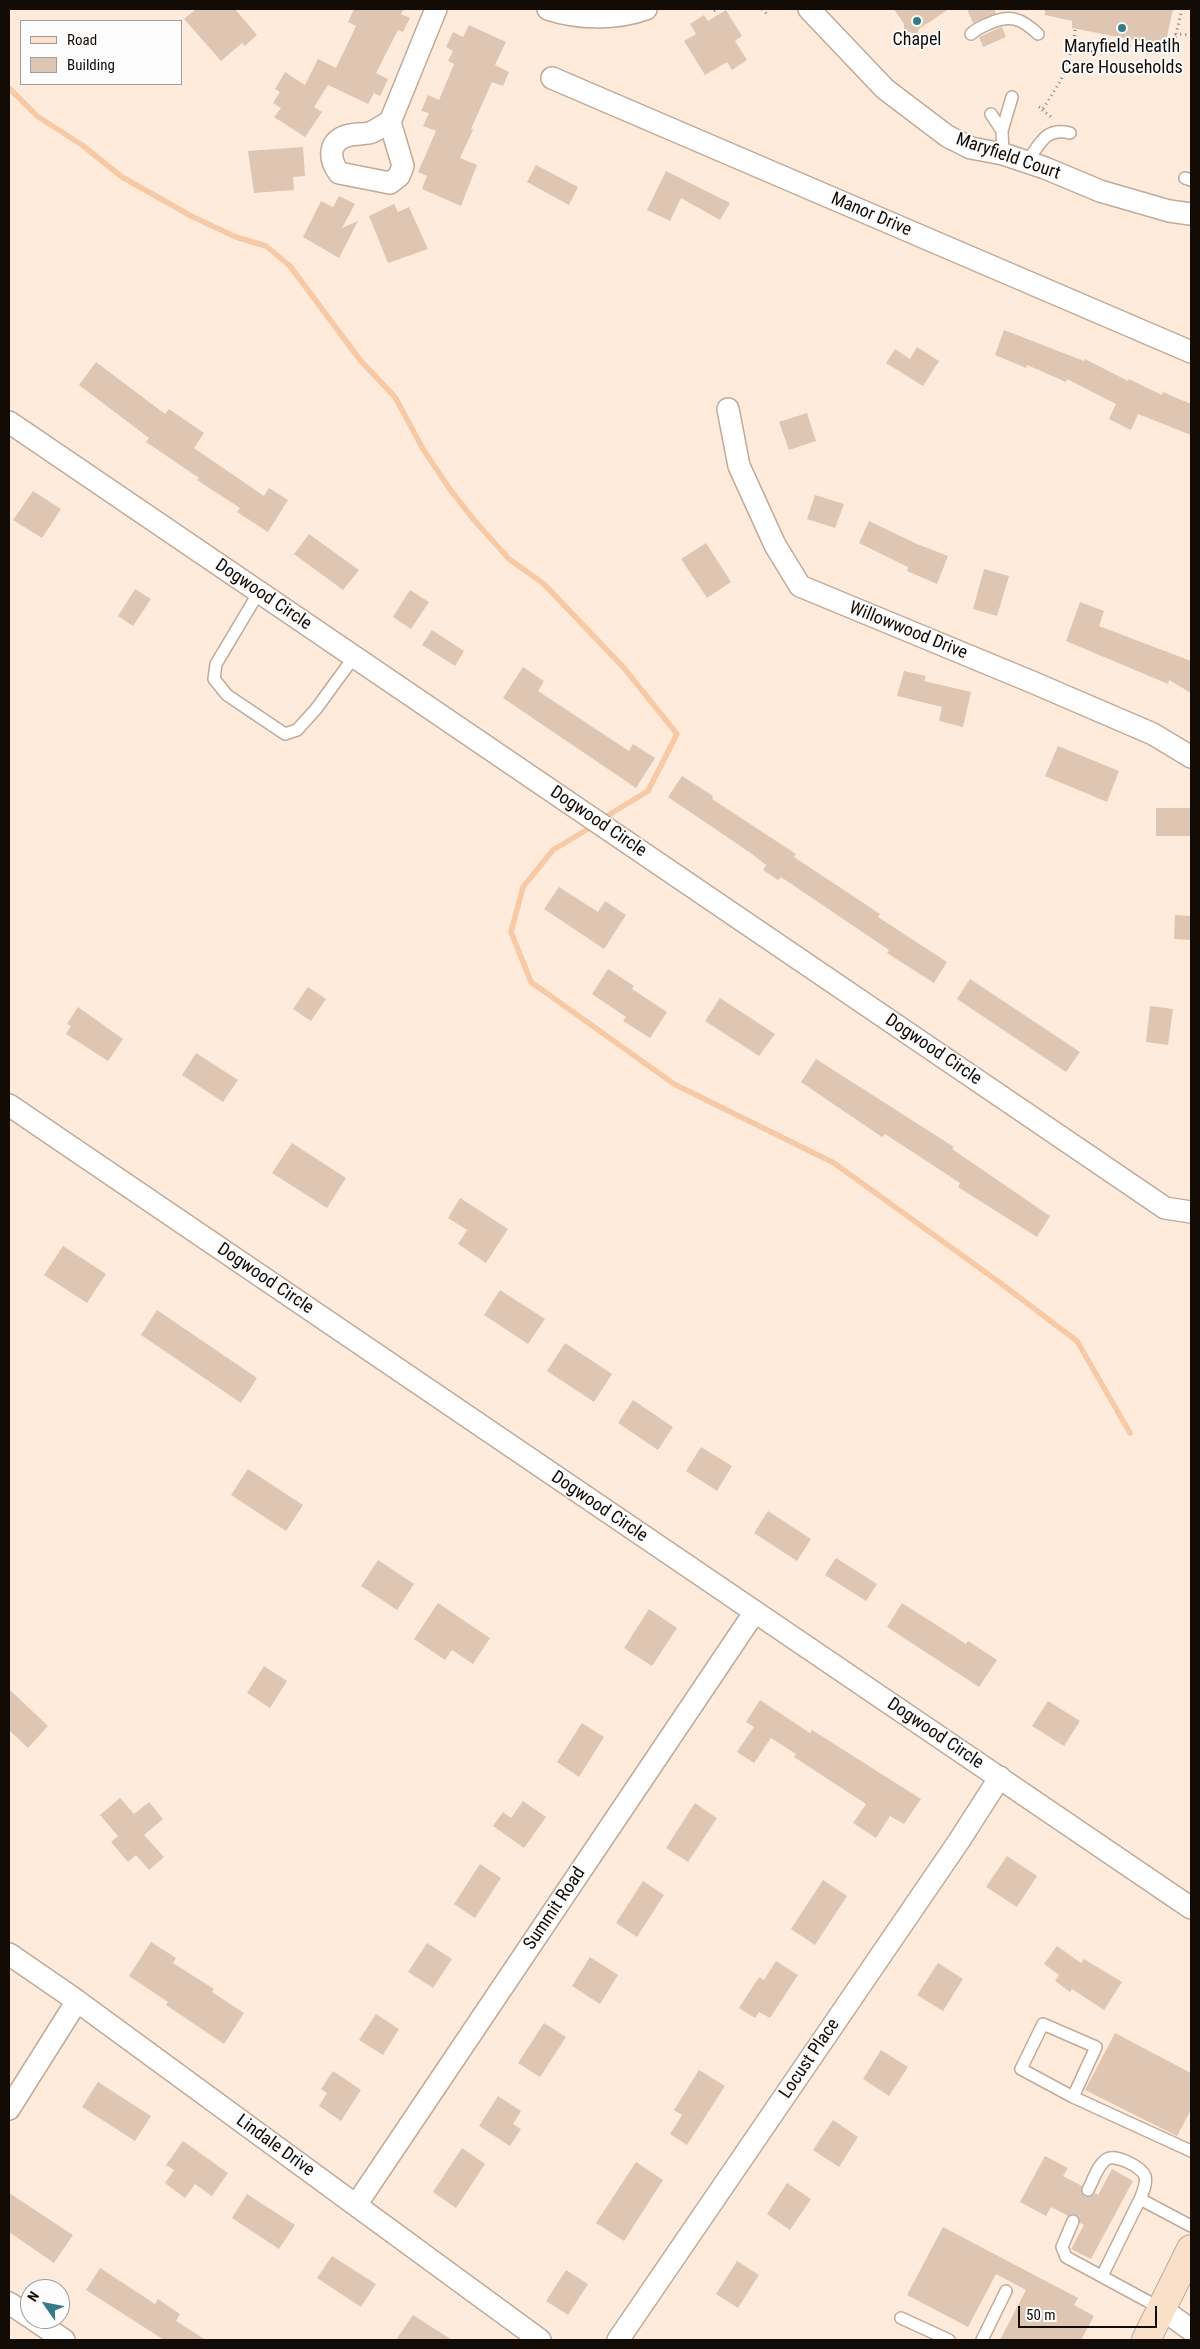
<!DOCTYPE html>
<style>
body{margin:0}
#map{position:relative;width:1200px;height:2349px;overflow:hidden;background:#ffebdc;font-family:"Roboto Condensed",sans-serif}
canvas{display:block}
.frame{position:absolute;inset:0;border:10px solid #130b05;pointer-events:none}
.legend{position:absolute;left:20px;top:20px;width:162px;height:65px;box-sizing:border-box;background:#fcfcfc;border:1px solid #9f9c99;margin:0;padding:6px 9px;list-style:none;font-size:15px;color:#130b05}
.legend li{display:flex;align-items:center;gap:10px;height:25px}
.legend b{width:25px;border:1px solid #9f9c99}
.north{position:absolute;left:20px;top:2279px;width:50px;height:50px;box-sizing:border-box;background:#fcfcfc;border:1px solid #9f9c99;border-radius:50%;rotate:303deg;font-size:14px;font-weight:700;line-height:20px;text-align:center;color:#130b05}
.north::after{content:'';display:block;margin:auto;width:18px;height:22px;background:#347a87;clip-path:polygon(50% 0,100% 100%,50% 72%,0 100%)}
.scale{position:absolute;left:1018px;top:2306px;width:139px;height:22px;box-sizing:border-box;border:2px solid #130b05;border-top:0;padding-left:6px;font-size:15px;line-height:18px;white-space:nowrap;color:#130b05;-webkit-text-stroke:4px #fcfcfc;paint-order:stroke}
</style>
<div id="map">
<canvas width="1200" height="2349"></canvas>
<div class="frame"></div>
<ul class="legend">
<li><b style="height:6px;background:#fae0c8"></b>Road</li>
<li><b style="height:14px;background:#dec6b3"></b>Building</li>
</ul>
<div class="north">N</div>
<div class="scale">50 m</div>
</div>
<script>
const context = document.querySelector('canvas').getContext('2d');
context.lineJoin = 'round';
function trace(path, color, width, dash) { context.strokeStyle = color; context.lineWidth = width; context.lineCap = dash ? 'butt' : 'round'; context.setLineDash(dash || []); context.stroke(path); }
function paint(path, color) { context.fillStyle = color; context.fill(path, 'evenodd'); }
function write(font, color, halo, rows, align = 'center') {
  context.font = font + ' "Roboto Condensed",sans-serif'; context.lineWidth = 4; context.setLineDash([]); context.textBaseline = 'middle'; context.strokeStyle = halo; context.fillStyle = color; for (const [text, x, y, turn = 0] of rows) {
    context.save(); context.translate(x, y); context.rotate((+turn || 0) * Math.PI / 180); context.textAlign = isNaN(turn) ? turn : align; if (halo) context.strokeText(text, 0, 0); context.fillText(text, 0, 0); context.restore();
  }
}
trace(new Path2D(`
 M9 88 37 116 82 145 122 177 193 217 236 237 266 246 290 266 360 360 395 397 423 449 449 488 474 520 509 559 544 584 624 668 677 734 648 791 602 819
 M593 826 553 850 523 887 511 932 531 982 674 1084 834 1163 999 1282 1077 1341 1130 1433`), '#f7c9a4', 5.5);
paint(new Path2D(`
 M196 9H235L257 35 245 46 242 43 221 61 184 19Z
 M354 9H404L401 14 410 18 403 32 398 30 376 73 388 79 380 96 374 93 368 104 328 85 314 107 322 112 305 137 274 117 281 108 273 103 280 92 275 89 285 72 305 85 318 59 336 68 356 26 348 22Z
 M894 9H949L919 29 917 34 904 31V24Z
 M967 9H994L996 13 973 23Z
 M1045 9H1173L1165 46 1072 28V21L1045 15Z
 M726 10 742 36 735 41 747 60 732 70 727 62 705 75 684 41 696 34 690 24 704 15 708 21Z
 M469 25 506 42 495 65 509 72 503 86 492 82 471 129 473 130 460 158 477 165 461 206 422 189 427 176 418 172 436 131 423 126 429 113 421 111 428 95 439 100 454 64 448 61 453 51 446 47 453 32 463 37Z
 M1002 27 1006 37 983 47 979 37Z
 M303 147 305 176 293 177 294 190 254 193 248 151Z
 M536 165 578 187 569 205 527 182Z
 M666 171 730 203 720 220 681 198 670 221 647 210Z
 M339 196 355 204 342 228 358 221 339 258 303 237 321 201 333 207Z
 M394 204 398 212 409 207 428 249 388 263 369 216Z
 M1004 330 1084 361 1085 359 1128 381 1129 379 1162 395 1163 392 1191 404V435L1138 414 1131 430 1109 419 1116 404 1067 379 1066 382 1027 365 1026 368 995 355Z
 M917 347 939 361 923 386 886 363 895 349 910 359Z
 M96 362 165 414 169 409 204 433 194 448 264 496 269 488 288 500 268 532 237 512 240 508 197 480 199 478 146 442 149 438 79 385Z
 M807 413 816 441 789 450 779 422Z
 M33 491 61 509 42 538 13 520Z
 M815 495 844 504 835 528 807 519Z
 M869 521 917 544 948 556 937 584 907 571 908 567 859 543Z
 M309 534 359 570 343 590 294 554Z
 M706 543 731 582 707 598 681 559Z
 M984 569 1009 576 997 616 973 609Z
 M135 589 151 599 133 626 118 616Z
 M410 590 429 602 411 629 393 617Z
 M1080 602 1104 611 1099 626 1191 661V693L1169 680 1168 684 1066 641Z
 M432 630 464 651 455 666 422 645Z
 M523 667 544 681 538 691 629 751 633 744 655 758 636 788 503 698Z
 M904 671 926 676 924 681 971 692 963 727 939 721 942 707 897 696Z
 M1058 746 1119 771 1107 802 1045 776Z
 M682 776 713 796 712 799 796 854 794 857 880 914 878 917 947 962 934 983 887 953 889 950 781 877 778 880 763 870 766 865 752 854 668 797Z
 M1156 808H1191V836H1156Z
 M559 887 598 912 605 901 626 915 604 949 544 909Z
 M1175 915 1191 916V940L1174 939Z
 M608 969 634 986 632 989 667 1012 650 1038 623 1021 626 1017 592 994Z
 M970 979 1080 1052 1066 1072 957 999Z
 M308 987 326 999 311 1021 293 1009Z
 M720 998 775 1034 759 1056 705 1021Z
 M1150 1006 1173 1009 1168 1045 1146 1042Z
 M78 1007 123 1039 108 1061 66 1034 71 1026 67 1024Z
 M196 1053 238 1080 223 1102 182 1075Z
 M816 1059 954 1147 952 1149 1050 1216 1037 1237 958 1187 960 1183 885 1134 882 1137 801 1082Z
 M292 1143 346 1178 327 1208 272 1173Z
 M460 1198 508 1229 486 1263 458 1244 467 1230 448 1218Z
 M63 1246 106 1274 87 1303 44 1275Z
 M500 1290 545 1319 528 1344 484 1315Z
 M157 1310 257 1378 241 1403 141 1335Z
 M565 1343 612 1374 594 1402 547 1371Z
 M633 1400 673 1427 658 1450 618 1423Z
 M701 1447 732 1466 717 1491 686 1471Z
 M248 1469 303 1505 286 1531 231 1495Z
 M768 1511 811 1539 797 1561 754 1533Z
 M836 1558 877 1584 866 1601 825 1575Z
 M378 1560 414 1584 397 1610 361 1586Z
 M438 1603 490 1638 473 1664 452 1650 445 1660 414 1639Z
 M902 1603 966 1644 968 1641 997 1660 979 1687 887 1627Z
 M649 1609 677 1628 652 1666 624 1648Z
 M264 1666 287 1681 270 1708 247 1693Z
 M9 1689 48 1726 28 1748 9 1730Z
 M760 1700 810 1733 812 1730 921 1799 904 1824 890 1816 876 1838 853 1823 866 1804 794 1757 796 1754 771 1738 754 1763 737 1752 754 1727 746 1722Z
 M1048 1701 1080 1721 1064 1746 1032 1726Z
 M582 1723 604 1737 579 1777 557 1762Z
 M120 1798 134 1814 149 1802 163 1819 144 1835 164 1857 149 1870 136 1855 128 1862 111 1842 118 1836 100 1815Z
 M523 1801 546 1817 524 1848 493 1826 503 1812 511 1818Z
 M695 1803 717 1818 688 1862 666 1848Z
 M1007 1856 1037 1876 1017 1907 986 1887Z
 M480 1864 501 1878 475 1918 454 1904Z
 M823 1880 847 1896 815 1945 791 1929Z
 M643 1881 664 1895 637 1937 616 1923Z
 M151 1942 176 1958 173 1963 214 1989 212 1992 244 2013 224 2044 166 2005 168 2002 129 1976Z
 M427 1943 452 1959 433 1988 408 1972Z
 M1057 1946 1081 1963 1084 1959 1122 1982 1104 2010 1072 1989 1070 1992 1055 1981 1059 1975 1044 1964Z
 M590 1957 618 1975 600 2004 572 1986Z
 M776 1961 798 1975 770 2018 759 2012 755 2018 739 2008 759 1977 764 1980Z
 M938 1963 963 1979 943 2011 917 1995Z
 M376 2014 399 2029 383 2055 359 2040Z
 M544 2023 566 2037 540 2077 518 2063Z
 M1115 2033 1191 2073V2110L1177 2136 1085 2090Z
 M881 2050 908 2067 889 2096 863 2079Z
 M699 2070 725 2086 687 2145 670 2134 682 2115 674 2110Z
 M333 2071 361 2090 341 2121 319 2106 327 2093 321 2089Z
 M98 2082 151 2116 135 2141 82 2107Z
 M498 2096 521 2111 513 2124 521 2129 510 2146 479 2126Z
 M833 2120 858 2137 839 2167 813 2150Z
 M183 2141 228 2173 212 2196 195 2184 185 2198 165 2183 174 2170 166 2165Z
 M462 2148 485 2164 456 2208 433 2192Z
 M1045 2156 1068 2168 1063 2176 1082 2186 1081 2191 1085 2197 1092 2196 1095 2193 1098 2195 1112 2169 1133 2181 1091 2259 1071 2249 1084 2225 1080 2223 1079 2216 1073 2214 1068 2216 1051 2207 1046 2216 1020 2202Z
 M636 2162 663 2180 624 2241 596 2223Z
 M787 2183 811 2199 790 2230 767 2214Z
 M9 2193 73 2235 54 2263 9 2232Z
 M247 2194 295 2225 279 2249 232 2218Z
 M943 2227 1078 2298 1074 2305 1094 2316 1081 2340H1000L1026 2290 996 2274 968 2327 907 2295Z
 M332 2256 376 2284 361 2307 317 2278Z
 M737 2261 759 2275 738 2308 716 2294Z
 M100 2268 155 2304 158 2299 180 2314 176 2321 206 2340H164L86 2290Z
 M566 2270 588 2284 568 2315 546 2301Z
 M413 2315 452 2340H396Z`), '#dec6b3');
const lane = new Path2D(`
 M971 34C976 29 981 27 988 24 1010 14 1021 18 1038 34
 M991 114 1002 131
 M1003 154 1002 131 1012 97
 M1027 162C1040 144 1045 127 1070 133
 M1185 178 1191 180
 M259 592 216 664 214 679 227 695 285 734 297 730 316 709 354 657
 M1073 2097 1096 2047 1043 2024 1021 2069 1073 2097 1191 2151
 M1088 2190C1093 2181 1098 2164 1107 2159 1116 2154 1142 2167 1145 2176 1147 2184 1143 2192 1140 2199L1191 2226
 M1073 2221 1062 2247 1066 2257 1162 2309
 M1102 2276 1140 2199
 M901 2318 949 2340
 M982 2340 1006 2291`);
const street = new Path2D(`
 M548 9C578 19 616 20 646 9
 M809 9 885 89 947 136 971 148 1003 154 1045 168 1100 191 1169 211 1191 214
 M552 78 1191 352
 M390 122C383 125 376 131 369 133 363 134 356 134 350 135 328 140 328 158 339 173L390 183 399 176 403 166 390 122 436 9
 M728 409 739 466 775 545 800 586 1032 682 1153 734 1191 757
 M9 422 1165 1208 1191 1212
 M9 1105 1191 1908
 M9 1954 73 1998 540 2340
 M9 2109 77 2001
 M356 2205 754 1613
 M9 2303 30 2317
 M1162 2309 1191 2330
 M33 2319 64 2340
 M618 2340 959 1841 1000 1777`);
const secondary = new Path2D(`
 M1146 2340 1191 2249`);
trace(lane, '#c1aa98', 14);
trace(street, '#c1aa98', 24);
trace(secondary, '#c1aa98', 30);
trace(new Path2D(`
 M762 9 768 15
 M1182 9 1176 34 1191 35
 M714 11 718 9
 M1075 30 1073 46 1097 53 1114 52 1131 45 1165 52 1174 44 1176 34
 M1039 107 1043 109 1061 80 1073 46
 M1042 110 1054 119`), '#8a7c72', 3, [1, 4]);
trace(lane, '#fff', 11);
trace(street, '#fff', 21);
trace(secondary, '#fae0c8', 28);
for (const [x, y, r, color] of [
 [917,21,5,"#347a87"],
 [1122,28,5,"#347a87"]
]) { const dot = new Path2D(); dot.arc(x, y, r, 0, 2 * Math.PI); context.fillStyle = color; context.fill(dot); trace(dot, '#fcfcfc', 2); }
write('18px', '#130b05', '#fcfcfc', [
 ["Chapel",917,40],
 ["Maryfield Heatlh",1122,47],
 ["Care Households",1122,68]
]);
write('18px', '#130b05', '#fcfcfc', [
 ["Maryfield Court",1008,157,19],
 ["Manor Drive",871,215,23],
 ["Dogwood Circle",263,595,34],
 ["Willowwood Drive",908,631,22],
 ["Dogwood Circle",598,822,34],
 ["Dogwood Circle",933,1050,34],
 ["Dogwood Circle",265,1279,34],
 ["Dogwood Circle",599,1507,34],
 ["Dogwood Circle",935,1734,34],
 ["Summit Road",555,1909,-56],
 ["Locust Place",810,2059,-56],
 ["Lindale Drive",275,2146,36]
]);
</script>
